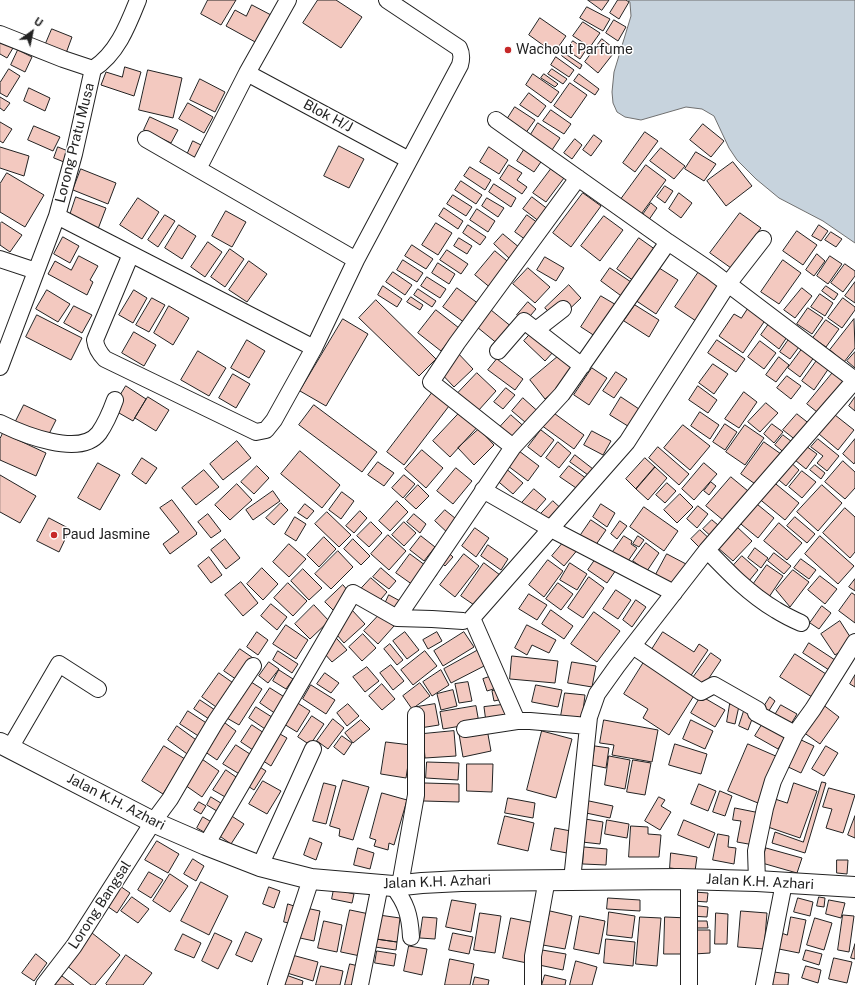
<!DOCTYPE html>
<style>
body{margin:0}
#map{position:relative;width:855px;height:985px;overflow:hidden;background:#fff;font-family:"Public Sans",sans-serif}
canvas{display:block}
.north{position:absolute;left:12px;top:12px;width:40px;height:40px;-webkit-text-stroke:3px #fff;paint-order:stroke;rotate:33deg;font-size:11px;font-weight:700;line-height:16px;text-align:center;color:#222}
.north::after{content:'';display:block;margin:auto;width:14px;height:18px;background:#222;clip-path:polygon(50% 0,100% 100%,50% 72%,0 100%)}
</style>
<div id="map">
<canvas width="855" height="985"></canvas>
<div class="north">U</div>
</div>
<script>
const context = document.querySelector('canvas').getContext('2d');
context.lineJoin = 'round';
function paint(path, color) { context.fillStyle = color; context.fill(path, 'evenodd'); }
function trace(path, color, width, dash) { context.strokeStyle = color; context.lineWidth = width; context.lineCap = dash ? 'butt' : 'round'; context.setLineDash(dash || []); context.stroke(path); }
function write(font, color, halo, rows, align = 'center') {
  context.font = font + ' "Public Sans",sans-serif'; context.lineWidth = 3; context.setLineDash([]); context.textBaseline = 'middle'; context.strokeStyle = halo; context.fillStyle = color; for (const [text, x, y, turn = 0] of rows) {
    context.save(); context.translate(x, y); context.rotate((+turn || 0) * Math.PI / 180); context.textAlign = isNaN(turn) ? turn : align; if (halo) context.strokeText(text, 0, 0); context.fillText(text, 0, 0); context.restore();
  }
}
const water = new Path2D(`
 M629 0H855V243L823 221 779 198 756 179 737 160 729 148 714 116 702 109 686 107 641 120 625 117 617 112 613 103 612 92 614 72 631 16 630 3Z`);
paint(water, '#c7d3dd');
trace(water, '#6f6f6f', 1);
const building = new Path2D(`
 M208 0H236L221 25 201 14Z
 M318 0H336L362 17 341 48 303 23Z
 M588 0H609L602 10Z
 M618 0H626L629 2 619 19 610 13Z
 M252 5 271 15 257 43 226 26 235 10 246 16Z
 M587 7 610 19 603 31 580 18Z
 M540 18 566 36 554 53 529 35Z
 M614 20 626 27 618 41 606 33Z
 M583 22 600 33 590 47 573 36Z
 M52 29 72 37 65 56 44 48Z
 M602 39 616 50 598 73 585 62Z
 M0 41 13 48 7 58 0 54Z
 M573 41 586 50 580 59 567 50Z
 M18 50 32 57 25 72 11 65Z
 M564 53 582 65 580 69 562 56Z
 M556 57 574 70 569 77 551 65Z
 M125 67 141 72 134 96 101 85 106 72 122 77Z
 M9 69 20 76 7 97 0 93V83Z
 M552 69 567 79 563 84 548 74Z
 M148 70 182 78 173 118 139 110Z
 M533 74 559 92 551 103 526 85Z
 M544 74 558 84 555 87 541 78Z
 M579 74 599 89 595 95 574 81Z
 M200 79 225 92 215 112 190 100Z
 M570 83 587 95 571 118 554 106Z
 M29 88 50 98 45 111 24 101Z
 M529 93 546 106 538 117 520 105Z
 M0 97 10 103 4 111 0 108Z
 M188 103 213 117 204 133 179 119Z
 M515 107 535 120 525 134 506 121Z
 M551 110 571 124 564 134 543 121Z
 M150 117 178 130 171 143 144 130Z
 M0 122 12 129 3 143 0 141Z
 M538 123 560 138 552 150 530 136Z
 M703 124 724 141 711 157 690 140Z
 M34 126 60 137 53 151 28 140Z
 M645 132 658 141 635 172 623 163Z
 M594 135 602 141 591 156 583 150Z
 M575 139 582 145 572 159 564 153Z
 M193 141 205 147 199 160 187 155Z
 M527 145 545 156 534 172 517 161Z
 M339 146 364 159 349 188 324 176Z
 M0 147 29 156 24 176 0 168Z
 M58 147 73 153 69 164 54 158Z
 M489 147 508 160 499 174 480 162Z
 M661 148 685 166 674 179 650 161Z
 M696 152 716 164 704 181 685 169Z
 M733 162 752 186 726 206 707 181Z
 M509 165 522 173 517 180 527 187 522 194 500 179Z
 M646 165 666 180 639 217 619 202Z
 M470 167 491 180 485 190 464 176Z
 M81 169 116 183 108 204 73 190Z
 M551 169 564 178 546 202 533 193Z
 M7 173 44 195 25 227 0 212V184Z
 M461 181 482 195 476 204 455 190Z
 M494 184 516 198 511 207 489 192Z
 M665 186 673 191 665 203 657 197Z
 M583 193 601 206 571 247 553 233Z
 M679 193 692 203 681 218 669 209Z
 M453 195 472 207 466 216 447 204Z
 M76 197 106 208 98 229 69 218Z
 M532 197 549 210 540 222 523 209Z
 M138 198 159 212 142 239 120 225Z
 M487 198 504 208 498 217 482 206Z
 M651 203 657 208 646 224 640 219Z
 M444 208 463 221 458 229 439 216Z
 M477 209 495 221 488 232 470 220Z
 M226 211 246 222 232 247 212 236Z
 M740 213 761 228 731 268 710 253Z
 M165 215 175 221 158 247 148 240Z
 M527 215 538 223 526 240 515 232Z
 M604 216 623 230 600 261 581 246Z
 M2 222 22 235 10 252 0 245V224Z
 M436 223 452 233 438 255 422 245Z
 M179 225 196 236 182 259 165 248Z
 M468 225 486 237 480 245 463 233Z
 M819 225 828 231 821 241 812 236Z
 M797 231 817 245 803 265 783 251Z
 M831 232 842 239 836 247 825 240Z
 M503 234 520 248 510 259 494 244Z
 M63 237 79 246 70 263 54 254Z
 M459 238 472 246 467 254 454 246Z
 M639 238 656 250 634 281 617 269Z
 M208 242 222 252 205 277 191 267Z
 M412 245 433 259 426 269 405 256Z
 M230 249 244 259 225 287 211 277Z
 M447 250 468 264 461 274 440 260Z
 M495 251 512 265 492 289 475 275Z
 M817 254 825 261 814 276 806 270Z
 M79 256 98 266 90 280 93 282 87 295 48 274 55 261 71 270Z
 M830 256 842 264 828 284 817 276Z
 M545 257 564 268 556 281 537 270Z
 M403 260 423 273 417 282 397 270Z
 M783 260 801 273 779 304 761 292Z
 M249 261 267 274 247 302 229 290Z
 M438 263 455 274 449 284 432 273Z
 M845 264 855 271V276L843 292 831 283Z
 M656 266 678 280 656 314 635 300Z
 M528 268 550 287 535 303 513 284Z
 M610 268 634 284 624 298 601 281Z
 M700 270 721 284 696 321 675 307Z
 M393 272 412 285 405 295 386 282Z
 M427 277 446 289 440 298 421 286Z
 M855 282V303L845 296Z
 M569 285 581 298 557 321 545 308Z
 M383 286 402 299 397 307 378 295Z
 M826 286 838 294 834 300 822 291Z
 M457 288 479 304 465 323 443 307Z
 M802 288 812 296 795 318 784 310Z
 M418 289 436 301 432 307 414 295Z
 M47 290 70 304 58 322 36 309Z
 M134 290 147 298 133 323 119 315Z
 M820 294 833 303 825 316 811 307Z
 M601 296 618 306 598 338 581 327Z
 M411 297 423 305 420 310 407 302Z
 M152 298 165 305 149 332 136 325Z
 M843 298 855 307V310L842 328 828 318Z
 M376 300 436 359 419 376 359 318Z
 M528 302 536 309 525 322 517 315Z
 M751 304 768 316 743 353 719 336 734 314 741 318Z
 M635 305 659 320 649 337 624 321Z
 M74 306 92 315 82 333 64 323Z
 M169 306 189 318 173 345 154 333Z
 M808 308 823 318 812 334 797 324Z
 M436 310 459 328 441 351 418 333Z
 M491 310 518 332 504 349 477 327Z
 M37 315 82 338 71 360 26 337Z
 M343 319 368 334 326 406 300 391Z
 M854 319 855 348 844 362 830 350Z
 M826 320 839 329 826 347 813 338Z
 M771 321 789 334 779 349 761 335Z
 M533 331 554 351 545 361 524 341Z
 M134 332 156 345 144 366 122 353Z
 M792 335 802 343 790 359 780 352Z
 M247 340 265 351 249 378 231 368Z
 M717 340 745 359 736 372 708 353Z
 M760 341 776 353 764 369 748 357Z
 M805 345 817 353 800 377 788 368Z
 M455 350 473 369 454 387 436 368Z
 M198 351 226 368 209 396 181 380Z
 M855 352V368L847 361Z
 M561 354 577 372 545 399 530 380Z
 M779 357 789 365 776 382 766 375Z
 M497 359 523 379 515 390 488 370Z
 M818 359 829 368 814 390 802 381Z
 M713 364 728 374 714 394 699 383Z
 M592 368 607 378 589 405 574 395Z
 M835 370 850 382 822 416 807 404Z
 M616 372 627 379 614 398 603 391Z
 M477 373 496 391 478 411 458 393Z
 M233 374 250 384 236 408 219 398Z
 M787 376 801 386 791 399 777 388Z
 M126 386 146 399 133 421 112 409Z
 M698 386 717 400 708 413 689 400Z
 M506 388 515 395 503 409 494 402Z
 M744 392 757 402 739 428 725 419Z
 M432 393 449 406 404 465 387 452Z
 M148 397 169 410 156 431 135 418Z
 M621 397 642 411 631 428 610 415Z
 M855 397V411L849 406Z
 M523 398 542 415 532 428 512 411Z
 M766 403 778 413 760 432 748 422Z
 M24 405 56 420 46 440 14 425Z
 M314 405 377 452 362 472 299 425Z
 M464 408 481 423 450 457 433 441Z
 M551 411 584 435 574 449 541 425Z
 M700 412 719 425 710 439 691 426Z
 M797 414 811 425 797 441 783 430Z
 M511 415 528 430 518 443 500 427Z
 M835 415 854 430 838 450 819 434Z
 M725 424 737 432 725 450 713 442Z
 M772 424 783 432 774 443 764 434Z
 M683 425 710 446 690 470 664 448Z
 M745 425 764 438 745 465 726 452Z
 M479 429 494 445 474 465 458 448Z
 M541 430 554 440 541 457 528 447Z
 M592 431 611 441 603 455 584 445Z
 M3 433 46 453 36 476 0 460V439Z
 M783 435 796 445 787 455 775 445Z
 M818 439 839 456 827 471 817 463 823 456 811 447Z
 M855 439V462L854 464 843 454Z
 M237 441 251 458 223 480 210 464Z
 M558 442 571 453 559 468 546 458Z
 M764 442 781 454 758 486 741 474Z
 M806 446 817 454 806 469 795 460Z
 M658 447 689 474 679 485 649 458Z
 M422 450 443 468 426 488 405 469Z
 M300 451 340 485 322 508 281 474Z
 M519 451 539 466 528 481 508 466Z
 M575 455 593 469 588 475 570 462Z
 M142 458 157 468 146 484 132 474Z
 M645 458 655 467 636 489 626 479Z
 M787 459 799 470 786 486 773 475Z
 M843 461 855 472V488L845 499 825 482Z
 M378 462 394 473 384 486 368 475Z
 M98 463 120 475 100 510 78 498Z
 M704 463 717 474 694 500 682 489Z
 M815 465 825 473 821 479 810 470Z
 M257 466 269 478 254 494 241 482Z
 M569 466 590 481 582 492 560 477Z
 M504 467 523 483 513 494 494 478Z
 M655 467 667 478 648 500 636 489Z
 M456 468 472 481 453 504 437 491Z
 M204 470 219 487 196 505 182 488Z
 M802 471 816 482 802 498 789 487Z
 M0 475 36 496 20 523 0 512Z
 M404 475 415 484 403 498 392 488Z
 M731 477 748 491 723 520 706 506Z
 M771 480 799 503 785 520 757 497Z
 M711 482 716 486 709 495 704 491Z
 M667 483 676 491 665 503 656 495Z
 M237 484 252 500 230 520 215 505Z
 M418 485 429 496 416 509 405 499Z
 M822 485 842 503 818 531 797 512Z
 M534 489 546 499 532 515 520 505Z
 M273 491 280 501 253 520 246 510Z
 M342 492 354 501 341 519 329 510Z
 M680 494 693 507 677 523 664 510Z
 M172 500 197 533H196L197 534 170 554 163 544 179 532 160 508Z
 M752 500 774 518 758 538 736 520Z
 M397 501 408 512 390 531 379 521Z
 M553 501 566 513 548 532 535 520Z
 M281 503 288 510 274 525 266 518Z
 M305 504 314 511 307 519 298 513Z
 M601 504 615 513 607 527 593 517Z
 M698 506 708 514 697 528 687 519Z
 M644 507 678 531 664 551 630 527Z
 M845 508 855 517V552L850 558 823 533Z
 M445 510 461 523 450 535 435 521Z
 M360 511 367 518 354 533 346 526Z
 M327 512 351 535 339 547 315 524Z
 M208 514 221 531 211 538 198 522Z
 M414 514 426 524 420 533 407 522Z
 M295 517 306 524 296 541 285 534Z
 M795 517 815 534 807 543 787 526Z
 M49 518 70 529 59 552 37 541Z
 M591 520 606 530 593 549 578 539Z
 M712 520 724 530 715 540 703 529Z
 M620 521 627 526 617 539 611 534Z
 M371 522 382 533 369 547 357 536Z
 M404 522 416 533 404 546 392 535Z
 M779 523 802 543 787 560 764 541Z
 M736 526 752 541 733 561 717 547Z
 M475 528 489 538 476 557 462 546Z
 M700 530 712 541 703 551 691 539Z
 M388 535 406 551 389 570 371 554Z
 M421 536 435 547 424 561 410 550Z
 M624 536 632 541 631 544 637 548 626 564 612 553Z
 M638 536 644 540 639 547 633 544Z
 M820 536 854 566 838 584 805 554Z
 M324 537 336 549 319 567 307 555Z
 M567 538 579 548 564 566 552 556Z
 M225 539 240 558 226 569 211 550Z
 M353 539 370 556 361 565 344 549Z
 M646 543 659 553 647 571 633 561Z
 M289 544 306 559 289 577 273 562Z
 M440 545 453 557 445 566 432 554Z
 M488 545 508 559 501 570 481 556Z
 M755 548 768 558 761 568 748 558Z
 M338 551 353 567 331 589 315 574Z
 M774 553 791 566 784 574 768 561Z
 M410 554 437 574 423 592 396 573Z
 M464 554 479 566 455 597 440 585Z
 M667 554 686 564 672 591 653 580Z
 M742 556 758 570 749 581 733 566Z
 M209 557 222 575 211 583 198 566Z
 M597 557 616 570 607 583 588 570Z
 M801 559 816 570 809 579 794 568Z
 M548 560 563 571 544 597 529 585Z
 M484 563 500 575 477 607 461 596Z
 M570 563 587 574 577 590 560 580Z
 M767 565 783 576 769 597 752 586Z
 M262 568 278 584 263 600 247 584Z
 M381 568 396 581 389 589 373 577Z
 M303 569 322 588 309 600 291 581Z
 M793 570 809 582 790 607 776 590Z
 M820 576 837 589 825 604 808 590Z
 M589 577 604 588 583 618 568 608Z
 M371 578 387 592 376 605 359 591Z
 M855 579V591L849 587Z
 M241 582 258 603 243 616 225 595Z
 M288 583 307 601 293 616 274 598Z
 M558 583 573 594 561 610 546 599Z
 M343 585 354 598 337 614 325 602Z
 M616 590 631 600 618 619 603 609Z
 M852 593 855 595V623L839 611Z
 M529 594 547 605 537 620 519 609Z
 M389 595 413 608H383Z
 M636 600 646 607 632 627 623 620Z
 M271 604 287 617 277 630 261 616Z
 M314 605 329 621 310 639 295 624Z
 M822 606 831 613 819 629 810 623Z
 M351 609 365 624 344 643 330 627Z
 M551 610 573 626 564 639 542 624Z
 M594 612 620 631 597 662 571 644Z
 M380 614 394 626 378 644 364 631Z
 M840 621 854 643 835 655 821 634Z
 M286 625 308 640 296 659 273 644Z
 M527 625 556 640 549 653 532 645 527 655 515 648Z
 M329 630 347 650 332 662 315 643Z
 M257 632 268 640 258 655 247 647Z
 M405 632 419 650 407 659 393 641Z
 M437 632 442 641 428 649 423 640Z
 M464 632 474 647 443 666 434 651Z
 M663 632 694 652 699 644 708 650 690 677 649 654Z
 M363 634 376 648 362 661 349 647Z
 M809 643 835 660 829 670 803 653Z
 M390 644 403 660 397 665 384 649Z
 M482 648 490 663 451 683 444 669Z
 M240 649 256 660 240 682 224 671Z
 M278 651 298 664 292 673 273 660Z
 M425 651 437 666 413 685 401 670Z
 M711 653 721 660 703 687 692 679Z
 M795 654 826 674 812 697 780 677Z
 M512 656 558 661 555 683 510 679Z
 M269 662 279 669 268 683 259 676Z
 M572 662 596 666 592 687 568 683Z
 M644 662 695 694 669 735 643 718 648 709 624 694Z
 M391 665 404 681 393 690 380 673Z
 M367 667 379 681 365 692 353 677Z
 M279 670 293 679 286 689 273 681Z
 M441 670 449 685 432 696 423 682Z
 M219 673 236 685 219 709 202 697Z
 M325 673 339 683 331 693 317 684Z
 M498 674 503 686 487 691 483 679Z
 M855 675V687L850 684Z
 M248 680 262 689 239 725 225 717Z
 M468 682 472 701 459 703 455 684Z
 M420 683 430 696 412 709 403 696Z
 M382 684 395 699 382 710 369 696Z
 M311 685 335 700 326 714 303 699Z
 M536 685 562 690 558 707 532 702Z
 M270 688 286 698 276 714 260 703Z
 M507 688 508 698 494 701 492 691Z
 M453 690 457 706 441 710 437 694Z
 M565 693 585 695 582 719 561 716Z
 M701 696 725 710 715 727 691 713Z
 M770 697 775 701 765 717 760 713Z
 M200 700 218 712 212 721 194 709Z
 M293 700 310 711 297 732 279 721Z
 M348 704 359 716 347 726 337 713Z
 M435 704 439 725 420 728 417 707Z
 M510 704 512 719 486 722 484 707Z
 M730 704 739 706 735 724 727 722Z
 M822 704 839 717 820 744 803 732Z
 M781 705 797 714 788 729 772 720Z
 M476 706 479 723 443 729 440 712Z
 M256 707 275 719 268 731 249 718Z
 M745 708 755 711 748 730 739 726Z
 M188 711 211 726 203 739 180 724Z
 M312 716 324 724 310 745 298 737Z
 M333 719 344 728 328 749 317 741Z
 M221 720 236 731 217 760 201 749Z
 M361 720 370 729 353 743 345 733Z
 M604 720 658 730 652 762 612 755 614 745 600 743Z
 M691 720 713 731 705 749 683 739Z
 M763 723 786 736 778 749 755 736Z
 M252 725 267 735 256 752 241 742Z
 M177 726 199 742 190 756 168 740Z
 M487 729 491 751 463 757 459 734Z
 M273 730 287 738 271 766 257 757Z
 M454 731 456 756 425 758 423 734Z
 M542 731 572 739 556 798 527 790Z
 M342 736 352 743 344 755 334 747Z
 M797 738 814 746 801 773 784 765Z
 M386 742 411 745 406 778 381 774Z
 M675 744 707 754 701 774 669 765Z
 M748 744 778 757 758 803 728 791Z
 M236 745 253 756 241 775 223 764Z
 M164 746 185 759 163 794 142 781Z
 M595 746 609 748 606 768 592 765Z
 M826 746 838 753 824 776 812 769Z
 M609 756 630 760 625 789 605 785Z
 M199 757 219 771 202 797 182 783Z
 M633 760 651 763 645 795 627 792Z
 M252 762 266 771 254 790 240 781Z
 M427 762 459 763 458 780 426 778Z
 M467 764H493L492 792 467 791Z
 M226 770 239 779 227 798 213 790Z
 M343 780 369 787 353 840 339 836 340 829 330 826Z
 M263 781 281 791 267 814 249 804Z
 M822 782 826 783 805 853 772 843 775 832 803 842Z
 M324 783 336 786 326 824 313 821Z
 M425 783 459 784V802L424 801Z
 M794 783 817 791 800 838 765 826 775 799 787 803Z
 M699 784 716 791 708 811 691 804Z
 M829 788 855 795 843 833 826 828 832 809 823 807Z
 M720 791 732 796 725 816 713 812Z
 M382 793 407 800 394 845 389 843 388 850 374 846 376 840 370 838Z
 M211 797 224 805 220 813 207 805Z
 M659 797 665 800 661 806 671 812 660 830 645 821Z
 M508 798 535 803 533 818 505 813Z
 M589 801 613 806 610 818 586 813Z
 M199 802 206 806 201 814 194 810Z
 M735 808 760 813 754 845 737 842 741 821 733 820Z
 M227 813 244 824 231 844 214 832Z
 M505 816 534 823 528 851 498 844Z
 M855 816V838L848 835Z
 M203 817 215 824 209 835 197 828Z
 M585 819 603 822 600 844 582 842Z
 M607 820 629 824 627 838 605 834Z
 M684 820 715 833 709 848 678 835Z
 M631 826 648 827V834L661 835 659 857H629Z
 M555 828 571 831 567 853 551 850Z
 M718 834 729 836 728 847 736 848 734 864 713 860Z
 M310 838 322 843 316 860 304 855Z
 M157 841 179 854 168 873 145 860Z
 M584 847 607 849 606 865 583 864Z
 M358 848 374 853 370 869 354 865Z
 M766 848 802 858 797 873 762 863Z
 M671 853 697 857 695 871 670 868Z
 M193 859 204 866 196 881 184 874Z
 M837 860H848L847 874 837 873Z
 M149 872 163 880 151 898 138 890Z
 M170 874 188 886 170 912 153 901Z
 M201 882 228 896 209 935 181 921Z
 M120 886 130 893 117 913 107 906Z
 M269 887 280 891 274 908 263 904Z
 M334 889 354 894 352 903 332 899Z
 M694 892 708 893 707 902 693 901Z
 M132 897 149 909 138 923 121 911Z
 M819 897 825 898 824 907 817 906Z
 M608 898 640 900V911L607 909Z
 M798 898 813 902 810 916 794 912Z
 M452 900 476 904 471 932 446 927Z
 M829 900 845 903 841 918 826 914Z
 M288 904 297 907 293 924 284 922Z
 M691 905 708 907 707 917 690 916Z
 M306 908 320 911 314 941 300 938Z
 M350 910 374 915 365 957 341 952Z
 M550 911 572 916 565 949 543 945Z
 M741 911 767 913 764 949 738 947Z
 M609 912 635 916 632 938 607 935Z
 M480 913 501 916 495 953 474 950Z
 M716 913 728 914 727 944H715Z
 M379 915 400 918 397 942 376 939Z
 M843 915 854 916 849 952 838 950Z
 M580 916 605 921 599 954 574 949Z
 M423 917 437 918 435 939 420 938Z
 M640 917 661 918 657 966 636 964Z
 M665 917 688 918 687 954H664Z
 M791 917 806 920 799 953 774 948 778 932 787 935Z
 M511 918 535 923 527 963 503 958Z
 M815 918 832 923 824 950 807 945Z
 M324 921 342 925 337 952 318 948Z
 M692 921H707L708 928H692Z
 M693 930H710V953L694 954Z
 M246 932 262 939 252 962 236 955Z
 M92 933 120 955 95 985H91L66 965Z
 M215 933 232 941 218 969 202 961Z
 M453 933 473 937 469 954 449 950Z
 M183 934 201 943 194 958 175 950Z
 M376 939 397 942 396 950 375 947Z
 M606 939 635 942 633 966 604 963Z
 M855 944V959L851 958Z
 M409 946 427 949 422 975 404 971Z
 M542 950 566 954 563 970 539 965Z
 M806 950 822 954 819 965 803 960Z
 M377 951 396 954 394 966 375 963Z
 M36 954 47 963 34 981 22 973Z
 M126 955 152 973 143 985H107L106 984Z
 M292 955 318 962 313 981 287 973Z
 M834 958 852 962 847 983 829 979Z
 M450 959 474 964 470 985H445Z
 M576 961 597 967 592 985H570Z
 M350 964 367 968 363 985H345Z
 M321 966 343 971 340 985H316Z
 M806 966 821 970 818 983 802 978Z
 M774 972 789 974 788 985H773Z
 M283 974 303 981 302 985H279Z
 M545 975 566 980 565 985H542Z
 M62 976 74 985H55Z
 M475 977 489 980 488 985H473Z`);
paint(building, '#f3c9c0');
trace(building, '#222', 1);
const minor = new Path2D(`
 M0 34 63 59 93 69C117 54 128 25 138 0
 M247 73 409 160
 M496 120 668 242 562 394 513 447
 M146 139 356 260 460 65C462 58 462 54 459 48L387 0
 M198 169 247 73 288 0
 M57 216 131 254
 M668 242 711 271 855 380
 M0 259 36 271
 M536 330 563 309
 M314 348 131 254 95 340C96 348 99 353 105 359L256 432 266 430 274 420 314 348 356 260
 M498 351 524 321 582 366
 M0 367 57 216 74 154 93 69
 M0 423C22 434 80 458 99 433 106 423 111 411 115 400
 M483 490 551 529 674 593
 M707 550C728 572 749 594 776 610 784 615 792 619 801 623
 M397 618 432 619 463 621
 M633 646 701 692 714 685 758 710 756 713 795 734
 M517 721 472 618 627 442 728 284 763 239
 M465 729 517 721H530L588 726
 M10 748 59 664 98 689
 M206 845 353 593 397 618 513 447 431 382 457 343 578 178
 M260 866 313 749
 M689 879V985
 M572 880 589 717 597 694 617 666 707 550 855 380
 M757 881 756 851 765 808 773 781 795 734 813 709 855 642
 M400 885 416 795V715
 M393 886C406 903 410 915 411 937
 M44 985 74 946 153 822 170 799 191 763 216 721 253 666
 M276 985 311 879
 M360 985 380 885
 M533 985V956L547 879
 M764 985 784 883`);
const tertiary = new Path2D(`
 M0 743 153 822 206 845 260 866 311 879 393 886 422 883 461 881 679 879 757 881 855 887`);
trace(minor, '#222', 18);
trace(tertiary, '#222', 22);
trace(minor, '#fff', 16);
trace(tertiary, '#fff', 20);
for (const [x, y, r, color] of [
 [508,50,4,"#c62828"],
 [54,535,4,"#c62828"]
]) { const dot = new Path2D(); dot.arc(x, y, r, 0, 2 * Math.PI); context.fillStyle = color; context.fill(dot); trace(dot, '#fff', 1.5); }
write('14px', '#222', '#fff', [
 ["Wachout Parfume",516,50],
 ["Paud Jasmine",62,535]
], 'left');
write('14px', '#222', '#fff', [
 ["Blok H/J",328,116,28],
 ["Lorong Pratu Musa",75,143,-76],
 ["Jalan K.H. Azhari",116,802,27],
 ["Jalan K.H. Azhari",437,882,-2],
 ["Jalan K.H. Azhari",760,882,3],
 ["Lorong Bangsal",100,905,-57]
]);
</script>
